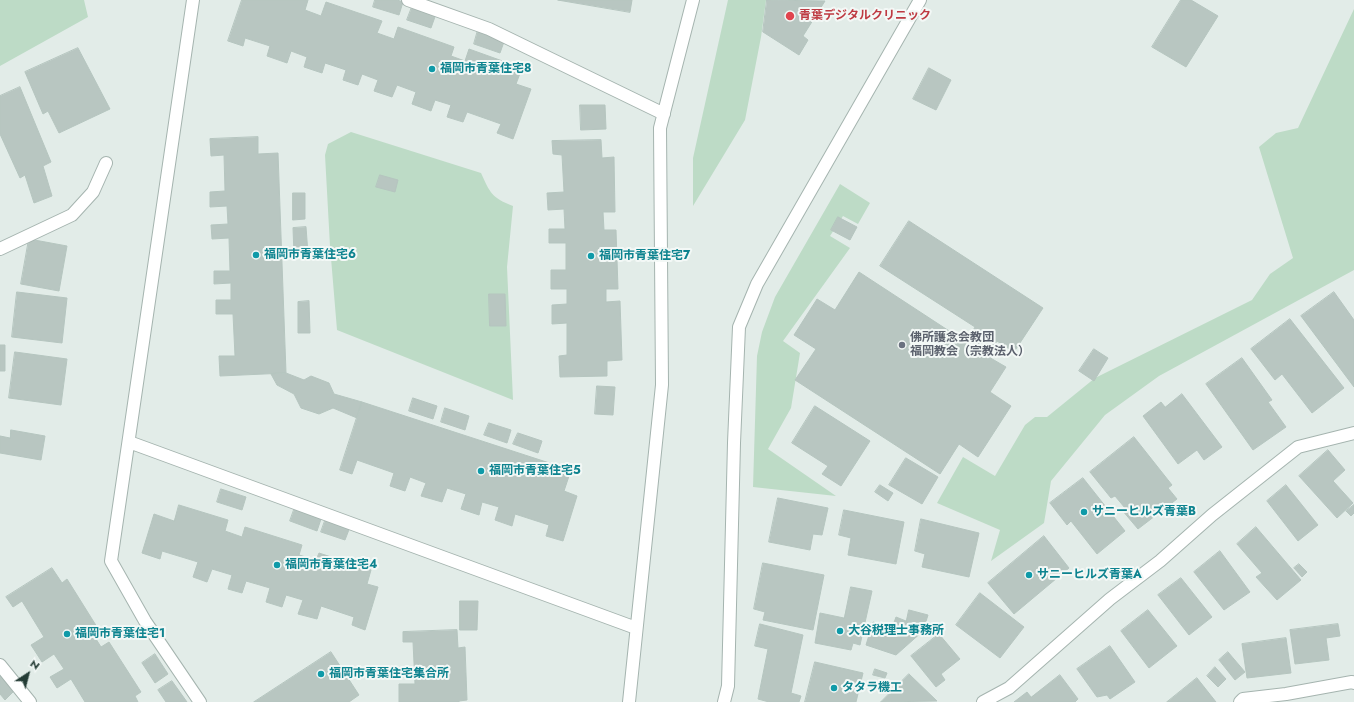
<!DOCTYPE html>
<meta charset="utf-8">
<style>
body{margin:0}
#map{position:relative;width:1354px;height:702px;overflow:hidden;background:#e2ece8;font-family:Jost,sans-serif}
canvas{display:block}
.north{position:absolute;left:8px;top:654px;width:40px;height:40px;-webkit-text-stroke:3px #f3f8f6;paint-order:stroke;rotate:36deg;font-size:11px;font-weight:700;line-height:16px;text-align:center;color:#243c35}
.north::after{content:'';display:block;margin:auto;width:14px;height:18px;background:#243c35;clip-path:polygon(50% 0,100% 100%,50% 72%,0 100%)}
</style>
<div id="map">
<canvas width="1354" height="702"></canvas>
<div class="north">N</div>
</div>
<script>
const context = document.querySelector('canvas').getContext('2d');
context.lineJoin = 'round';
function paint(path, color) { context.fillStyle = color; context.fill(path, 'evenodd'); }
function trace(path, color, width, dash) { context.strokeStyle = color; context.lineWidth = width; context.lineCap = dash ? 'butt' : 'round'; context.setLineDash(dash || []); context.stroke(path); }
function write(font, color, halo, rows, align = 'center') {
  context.font = font + ' Jost,"Noto Sans JP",sans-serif'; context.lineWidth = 4; context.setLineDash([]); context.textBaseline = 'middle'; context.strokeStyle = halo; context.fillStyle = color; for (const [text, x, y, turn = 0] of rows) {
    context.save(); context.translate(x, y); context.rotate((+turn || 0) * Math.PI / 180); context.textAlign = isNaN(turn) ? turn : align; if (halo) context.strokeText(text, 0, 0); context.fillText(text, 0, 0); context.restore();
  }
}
paint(new Path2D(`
 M0 0H84L88 17 0 66Z
 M728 0H766L761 37 745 120 693 206V158Z
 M1354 9V270L1159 376 1105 415 1051 481 1044 523 991 561 1000 530 937 503 963 457 995 476 1025 425 1035 417H1047L1095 378 1252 300 1270 274 1293 258 1259 147 1276 133 1298 128Z
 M351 132 481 173C490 193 492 198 513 206L507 267 513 400 337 330 330 246 325 155 328 144Z
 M840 184 870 203 858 224 843 216 830 236 850 248 783 341 800 353 791 408 768 449 836 496 753 487 757 356 762 332 775 297Z`), '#bddbc6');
const building = new Path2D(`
 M242 0H308L305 10 321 16 326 2 382 21 377 33 394 39 398 27 454 47 451 56 465 61 469 49 522 68 516 84 531 89 513 139 497 133 501 124 467 112 463 122 447 117 451 105 435 100 431 111 412 104 416 92 397 85 392 97 374 91 378 80 362 74 358 85 343 80 346 70 325 63 322 73 304 67 307 57 291 51 287 63 267 56 270 46 245 38 243 46 228 41Z
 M375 0H397L403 2 399 15 373 7Z
 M558 0H632L630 12Z
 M767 0 825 1 803 36 808 40 799 55 763 32Z
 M1181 0H1191L1218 16 1186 67 1152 47Z
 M412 7 436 14 431 28 407 20Z
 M478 30 505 39 500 53 474 44Z
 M78 48 110 109 59 133 48 111 43 114 25 72Z
 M929 68 951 80 936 110 913 99Z
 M20 87 51 162 43 166 52 196 34 203 25 175 20 178 0 134V96Z
 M580 105H605L606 129 581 130Z
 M258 137V154L278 153 286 373 220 376 219 356H235L233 314H216V300H231V283L214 284V271H230L229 238 212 239 211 225 228 224 227 206 210 207V192L225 191 224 155 211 156 210 139Z
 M601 140 602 158 614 157 615 212H603L604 230H616L618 289H606V302L620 301 622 360 607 361V376L560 377 559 356 567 355V323L552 324V305L567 304V289H551V270H566V243H549V229H565L564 209 548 210 547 193 564 192 562 155 553 154 552 141Z
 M380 175 398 180 395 192 376 187Z
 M293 193H305V219L293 220Z
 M838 217 857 227 850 240 831 230Z
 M909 221 1043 308 1014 352 997 341 987 356 1006 367 990 392 1011 406 978 457 959 444 940 474 795 380 816 349 794 335 817 299 835 310 859 272 966 342 975 327 880 266Z
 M306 227 308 254 294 255 293 228Z
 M29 239 67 246 59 291 21 284Z
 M17 292 67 298 62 343 12 337Z
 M1334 292 1354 320V387L1301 316Z
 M489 294H505L506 326H490Z
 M309 301 310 333H298V302Z
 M1290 319 1344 388 1312 413 1282 374 1275 380 1251 349Z
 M0 345H5V371H0Z
 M1094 349 1108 358 1094 381 1079 371Z
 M15 352 67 359 61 405 9 398Z
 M1242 358 1272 400 1268 402 1286 427 1253 450 1206 384Z
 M286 373 304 380 311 376 329 383 334 394 362 402 357 418 333 408 319 414 301 408 294 394 277 385 271 374Z
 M597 386 615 387 613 415 595 414Z
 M1182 394 1222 447 1204 460 1197 450 1178 464 1143 416 1161 402 1165 407Z
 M413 398 437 406 433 419 409 411Z
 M362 402 571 470 564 491 577 496 563 541 546 536 549 525 515 514 512 526 495 520 499 507 482 502 479 515 461 509 466 494 447 488 442 502 421 496 426 483 410 477 405 491 390 486 394 473 357 460 352 474 340 470Z
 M815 406 870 441 841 486 822 474 828 466 792 443Z
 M445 408 469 416 465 430 441 422Z
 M489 423 511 430 507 443 484 435Z
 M11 430 45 436 41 460 0 453V436L10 438Z
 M518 433 542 441 538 453 513 444Z
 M1134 437 1172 485 1168 488 1177 499 1138 529 1122 510 1125 508 1115 496 1111 498 1090 472Z
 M1328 450 1345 470 1333 481 1353 503 1337 518 1299 476Z
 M906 458 938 477 922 504 889 485Z
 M1083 478 1125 531 1097 554 1071 521 1067 525 1050 503Z
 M880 485 893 493 888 501 875 492Z
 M1286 485 1318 525 1298 541 1267 501Z
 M221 489 246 497 242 510 217 502Z
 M778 498 828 508 822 535 813 534 810 550 769 542Z
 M179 505 228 520 225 531 242 537 245 527 302 545 299 555 316 560 319 553 371 570 367 584 378 587 365 630 352 625 354 617 321 606 317 619 298 614 303 600 286 595 282 607 266 602 270 588 246 581 242 593 228 589 232 575 212 569 207 582 193 577 198 562 162 551 160 559 142 553 154 514 174 521Z
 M1354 505V513L1351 516 1346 511Z
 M295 507 322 516 317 531 290 521Z
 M844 510 904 522 896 564 848 555 851 538 839 535Z
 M326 518 350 527 345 540 321 532Z
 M921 519 979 533 969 577 922 567 925 554 915 551Z
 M1256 527 1301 580 1277 600 1256 577 1262 573 1237 544Z
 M1044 536 1069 568 1014 614 988 583Z
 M1220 551 1250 592 1224 610 1194 572Z
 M763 563 824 575 813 630 763 620 765 612 754 609Z
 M1299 564 1307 572 1302 577 1294 568Z
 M52 568 62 583 67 579 97 627 91 631 101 647 109 642 141 692 135 696 138 702H85L71 679 57 688 50 677 64 669 54 654 42 662 31 645 44 637 22 601 13 607 6 597Z
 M1181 578 1212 617 1189 635 1158 595Z
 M851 587 872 591 860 645 853 643 851 650 815 643 820 613 844 618Z
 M980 593 1024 627 1000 658 956 625Z
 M460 601H478L477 630H460Z
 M909 610 928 615 923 631 896 655 866 645 873 622 892 628 896 617 906 621Z
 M1148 610 1177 646 1149 668 1121 631Z
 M760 624 803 635 791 693 801 696 799 702H769L758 699 768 649 755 646Z
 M1338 624 1340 636 1326 638 1329 660 1295 664 1290 630Z
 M457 630 458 648 465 647 467 700 459 701V702H399V684H415L413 642H403V632Z
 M939 634 960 659 941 674 945 680 936 687 911 656Z
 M1286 638 1291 673 1247 678 1242 644Z
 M1110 646 1135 682 1110 699 1107 695 1097 697 1077 669Z
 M331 652 359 695 349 702H254Z
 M1228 652 1245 672 1235 680 1219 660Z
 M155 654 168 674 155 683 142 663Z
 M815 662 863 673 856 702H805Z
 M1215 667 1226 679 1218 687 1207 676Z
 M875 669 887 673 885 678 873 675Z
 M0 674 15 690 5 700 0 694Z
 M909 674 937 701 881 702Z
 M1060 675 1078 699 1075 702H1014L1027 692 1031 697Z
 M1197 678 1216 702H1167Z
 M172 681 187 702H166L158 690Z`);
paint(building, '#b8c6c1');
trace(building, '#b5c5bf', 1);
const minor = new Path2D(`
 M193 0 111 561 145 621 200 702
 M408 0 489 29 664 114
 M0 249 72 215 93 192 106 163
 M129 442 636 628
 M0 665 30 702
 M629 702 662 385 660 128 693 0
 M983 702 1009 688 1110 599 1160 561 1212 515 1298 447 1354 433
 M1240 702 1243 699 1286 694 1352 682 1354 683`);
const tertiary = new Path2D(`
 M724 702 728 686 734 443 739 327 757 284 920 0`);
trace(minor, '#a5b4af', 14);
trace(tertiary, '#a5b4af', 14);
trace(minor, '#fff', 12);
trace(tertiary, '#fff', 12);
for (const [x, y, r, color] of [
 [790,16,5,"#e0444e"],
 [432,69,4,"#0f9aa8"],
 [256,255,4,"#0f9aa8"],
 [591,256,4,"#0f9aa8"],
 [902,345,4,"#6b7280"],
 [481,471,4,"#0f9aa8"],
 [1084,512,4,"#0f9aa8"],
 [277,565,4,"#0f9aa8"],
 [1029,575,4,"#0f9aa8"],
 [840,631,4,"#0f9aa8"],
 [67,634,4,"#0f9aa8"],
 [321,674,4,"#0f9aa8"],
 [834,688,4,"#0f9aa8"]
]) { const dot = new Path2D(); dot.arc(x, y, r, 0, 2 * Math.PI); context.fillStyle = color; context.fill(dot); trace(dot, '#f3f8f6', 1.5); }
write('bold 12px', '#be3a42', '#f3f8f6', [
 ["青葉デジタルクリニック",799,16]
], 'left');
write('bold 12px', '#0d838f', '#f3f8f6', [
 ["福岡市青葉住宅8",440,69],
 ["福岡市青葉住宅6",264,255],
 ["福岡市青葉住宅7",599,256],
 ["福岡市青葉住宅5",489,471],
 ["サニーヒルズ青葉B",1092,512],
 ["福岡市青葉住宅4",285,565],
 ["サニーヒルズ青葉A",1037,575],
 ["大谷税理士事務所",848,631],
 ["福岡市青葉住宅1",75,634],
 ["福岡市青葉住宅集合所",329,674],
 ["タタラ機工",842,688]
], 'left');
write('bold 12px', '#5b616d', '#f3f8f6', [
 ["佛所護念会教団",910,338],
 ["福岡教会（宗教法人）",910,352]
], 'left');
</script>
